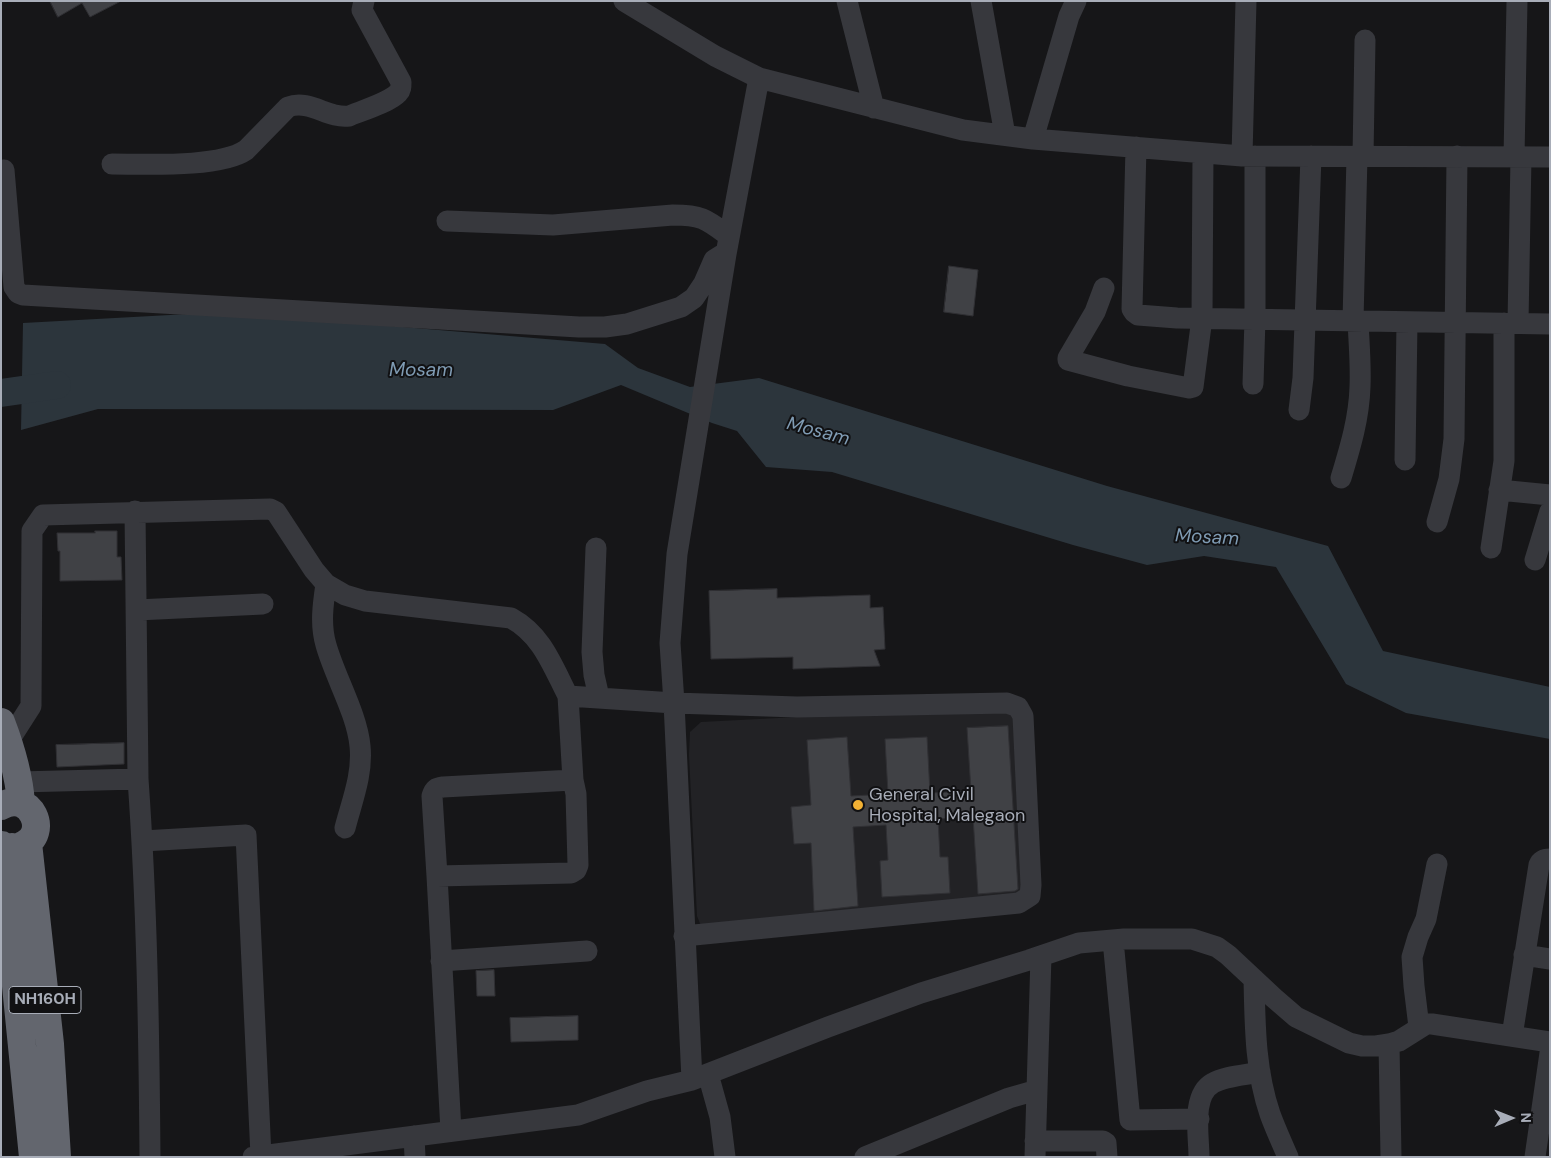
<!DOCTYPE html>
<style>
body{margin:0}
#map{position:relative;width:1551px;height:1158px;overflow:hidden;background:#161618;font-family:"DM Sans",sans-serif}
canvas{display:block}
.frame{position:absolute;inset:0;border:2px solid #a8adb8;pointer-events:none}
.north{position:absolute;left:1486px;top:1093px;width:50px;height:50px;-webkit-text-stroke:4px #111113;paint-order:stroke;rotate:89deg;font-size:14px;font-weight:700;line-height:20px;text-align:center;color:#a8adb8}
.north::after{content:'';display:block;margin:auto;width:18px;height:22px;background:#a8adb8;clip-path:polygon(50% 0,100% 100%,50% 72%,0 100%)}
</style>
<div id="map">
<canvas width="1551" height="1158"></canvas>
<div class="frame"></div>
<div class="north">N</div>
</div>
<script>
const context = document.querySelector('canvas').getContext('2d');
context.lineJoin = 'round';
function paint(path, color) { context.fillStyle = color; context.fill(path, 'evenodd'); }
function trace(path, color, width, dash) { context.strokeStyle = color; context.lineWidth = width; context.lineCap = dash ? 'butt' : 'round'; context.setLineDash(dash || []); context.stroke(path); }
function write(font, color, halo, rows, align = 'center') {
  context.font = font + ' "DM Sans",sans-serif'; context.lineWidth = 4; context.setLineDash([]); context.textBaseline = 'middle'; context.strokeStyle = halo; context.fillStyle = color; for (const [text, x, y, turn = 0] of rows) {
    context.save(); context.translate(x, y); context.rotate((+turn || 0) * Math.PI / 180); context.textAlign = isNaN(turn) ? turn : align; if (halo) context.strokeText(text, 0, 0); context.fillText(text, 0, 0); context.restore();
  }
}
paint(new Path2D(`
 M1012 711 1019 714 1027 894 701 926 697 916 689 755 690 732 701 722 817 716Z`), '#222225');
paint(new Path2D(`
 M225 312 605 344 638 368 690 387 759 378 1107 486 1328 546 1383 651 1550 687V739L1406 713 1346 684 1276 567 1204 556 1147 565 1073 545 832 472 766 467 737 431 712 423 621 385 553 410 98 409 21 430 23 323Z`), '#2c353c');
trace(new Path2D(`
 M1 393 57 385`), '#2c353c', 28);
const building = new Path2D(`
 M50 1H121L90 17 82 3 58 17Z
 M949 266 978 270 973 316 944 312Z
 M95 531H117V557H121L122 580 60 581V551H58L57 533H95Z
 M777 589V598L870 595V608L883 607 885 649 874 650 880 666 793 669V657L711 659 709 591Z
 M1008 726 1018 889 1015 891 978 894 973 817 938 819 940 857H948L950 893 882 897 880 861 888 860 886 825 853 827 858 906 814 911 811 843 794 844 791 807 811 805 807 740 847 737 851 796 888 794 885 739 927 737 930 793 971 791 967 728Z
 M124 743V764L57 767 56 745Z
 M494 970 495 996H477L476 971Z
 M578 1016V1040L511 1042 510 1018Z`);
paint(building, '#404145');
trace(building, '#303034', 1);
trace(new Path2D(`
 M624 1 715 56 759 78 726 254 677 554 670 643 674 703 797 707 1007 703 1018 707 1023 716 1031 885 1030 896 1019 903 684 936
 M847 1 874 108
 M981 1 1005 135
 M759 78 963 130 1033 139 1242 156 1550 157
 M1033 139 1069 16 1076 1
 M1136 147 1132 309 1134 312 1138 315 1177 318 1550 324
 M1242 156 1246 1
 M1363 156 1365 40
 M1514 157 1517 1
 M112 164C145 164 220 168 246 150L288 107C310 99 328 119 349 116 361 111 390 102 398 93 401 90 401 87 401 82L362 10 364 1
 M4 170 14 287 18 293 23 295 579 327H605L627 324 681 307 694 298 704 283 714 260 722 255
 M447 221 553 225 673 215C702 215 706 219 729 236
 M1104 288 1095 312 1068 358V360L1128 376 1189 388 1193 387 1202 318 1203 153
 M1353 321 1357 156
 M1518 323 1521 157
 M1253 384 1255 319V156
 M1299 410 1303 378 1311 156
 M1405 460 1407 322
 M1341 478C1350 448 1359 419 1360 387 1361 366 1359 343 1358 321
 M1499 490 1550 495
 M135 511 138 779
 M1437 522 1449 479 1454 439 1457 156
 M596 548 592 652 594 675 599 697
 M1491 548 1504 461V323
 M1535 560 1550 511
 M326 584C323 604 320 625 326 645 335 677 357 714 360 746 363 774 352 801 345 828
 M137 610 263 604
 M8 742 31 706 32 531 43 515 270 509 276 512 314 570 326 584 345 595 365 601 511 618C542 635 552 665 568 696L674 703 692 1080 647 1091 578 1115 253 1157
 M19 782 138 779C147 905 149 1031 150 1157
 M143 841 246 835 261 1156
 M437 876 432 796C434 789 436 788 443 787L573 780
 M1113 940 1130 1120 1199 1119
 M1524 955 1550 959
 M441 961 587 951
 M1254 979C1255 1025 1255 1070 1270 1114 1275 1128 1282 1143 1288 1157
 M1419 1027 1414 986 1412 957 1418 937 1426 919 1437 864
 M1512 1036 1539 865C1541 860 1544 859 1550 859
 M1389 1044 1391 1157
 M708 1074 720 1117 725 1157
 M692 1080 828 1027 921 993 1029 960 1079 943 1124 939H1192L1217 947 1228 955 1274 998 1296 1017 1349 1043 1362 1046H1376L1389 1044 1399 1041 1426 1024H1432L1550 1042
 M1037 1090 1041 956
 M451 1131 437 876 571 873 576 870 578 865 576 794 573 780 568 696
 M414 1136 415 1157
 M1035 1141H1103L1106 1143 1107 1157
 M865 1157 1009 1098 1037 1090 1035 1157
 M1199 1157C1199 1135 1191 1095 1213 1083 1225 1076 1246 1075 1260 1072
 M1535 1157 1550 1053`), '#37383d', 21);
trace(new Path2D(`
 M1 722C11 748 19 775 21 803
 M1 806C31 789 50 834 23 845 19 847 17 848 12 847
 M28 843 50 1044 57 1157
 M2 845 33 1157`), '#63666e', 28);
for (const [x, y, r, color] of [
 [858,805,6,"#f2b134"]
]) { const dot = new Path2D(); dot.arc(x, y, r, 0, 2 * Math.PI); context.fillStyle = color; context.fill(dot); trace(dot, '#111113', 2); }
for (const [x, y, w] of [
 [45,1000,72]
]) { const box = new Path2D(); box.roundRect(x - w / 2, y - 13.5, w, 27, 4); context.fillStyle = '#111113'; context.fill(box); trace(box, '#a8adb8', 1); }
write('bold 16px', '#a8adb8', null, [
 ["NH160H",45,1000]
]);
write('18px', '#a8adb8', '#111113', [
 ["General Civil",869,795],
 ["Hospital, Malegaon",869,816]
], 'left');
write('italic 19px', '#7f9bb3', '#111113', [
 ["Mosam",421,371],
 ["Mosam",818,432,15],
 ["Mosam",1207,538,3]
]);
</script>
